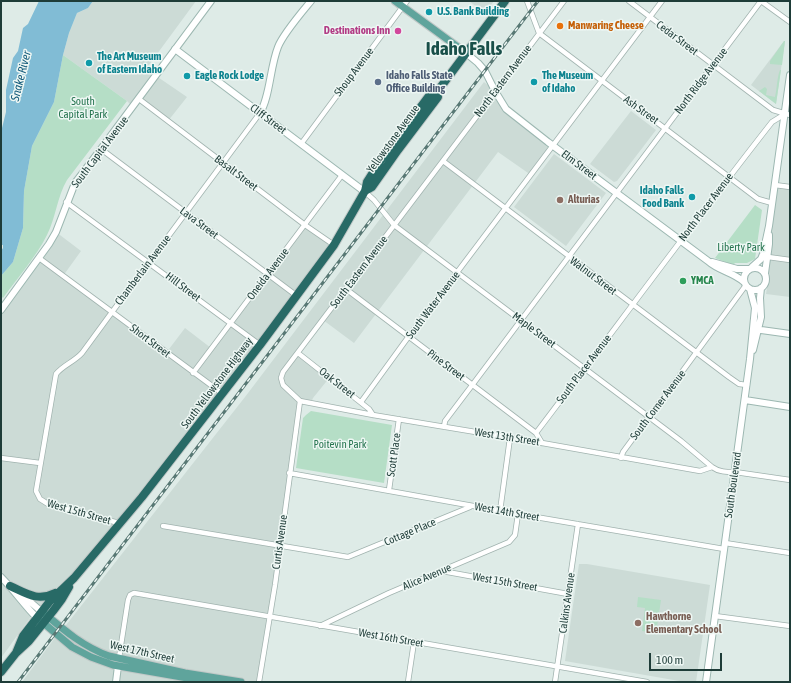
<!DOCTYPE html>
<style>
body{margin:0}
#map{position:relative;width:791px;height:683px;overflow:hidden;background:#deebe7;font-family:"Asap Condensed",sans-serif}
canvas{display:block}
.frame{position:absolute;inset:0;border:2px solid #1e3c38;pointer-events:none}
.scale{position:absolute;left:649px;top:653px;width:73px;height:18px;box-sizing:border-box;border:2px solid #1e3c38;border-top:0;padding-left:5px;font-size:12px;line-height:14px;white-space:nowrap;color:#1e3c38;-webkit-text-stroke:3px #eef7f4;paint-order:stroke}
</style>
<div id="map">
<canvas width="791" height="683"></canvas>
<div class="frame"></div>
<div class="scale">100 m</div>
</div>
<script>
const context = document.querySelector('canvas').getContext('2d');
context.lineJoin = 'round';
function paint(path, color) { context.fillStyle = color; context.fill(path, 'evenodd'); }
function trace(path, color, width, dash) { context.strokeStyle = color; context.lineWidth = width; context.lineCap = dash ? 'butt' : 'round'; context.setLineDash(dash || []); context.stroke(path); }
function write(font, color, halo, rows, align = 'center') {
  context.font = font + ' "Asap Condensed",sans-serif'; context.lineWidth = 3; context.setLineDash([]); context.textBaseline = 'middle'; context.strokeStyle = halo; context.fillStyle = color; for (const [text, x, y, turn = 0] of rows) {
    context.save(); context.translate(x, y); context.rotate((+turn || 0) * Math.PI / 180); context.textAlign = isNaN(turn) ? turn : align; if (halo) context.strokeText(text, 0, 0); context.fillText(text, 0, 0); context.restore();
  }
}
paint(new Path2D(`
 M93 1H196L146 69 187 97 168 121 139 99 133 107 127 101 63 55 69 33 77 13 88 8Z
 M469 1H494L485 13Z
 M784 41H785L776 104 751 85Z
 M484 82 495 91 501 102 553 145 531 175 498 152 354 343 323 320 298 352 330 377 313 398 311 403 300 401 259 682H22L57 635 79 652 116 663 107 659 63 629 245 397Z
 M631 111 656 130 617 181 614 182 590 164Z
 M554 154 606 193 566 246 514 207Z
 M775 185 790 187V297L766 294 768 281 765 273Z
 M305 225 330 242 293 294 220 392 74 578 35 611 1 658V310L56 232 81 251 63 276 166 353 185 328 211 348Z
 M579 564H587L710 585 696 682H685L565 661Z`), '#ccdbd6');
paint(new Path2D(`
 M784 41H785L782 65 770 64V61Z
 M63 55 127 101 67 180C57 197 56 217 47 235 36 257 18 277 3 298L1 296V276L13 262 23 228 24 191 32 146 54 102Z
 M780 70H781L776 104 759 91 765 87 767 89 766 95 775 97C777 89 777 77 780 70Z
 M755 205 762 210 755 259 747 263H735L733 265 715 258Z
 M311 411 392 425 384 483 296 468 303 418 306 415Z
 M638 597 661 600 656 633 642 631 645 608 637 607Z`), '#b5dec6');
paint(new Path2D(`
 M39 1H93L88 8 77 13 69 33 63 55 54 102 32 146 24 191 23 228 13 262 1 276V251L3 248V245H1V132L6 112V90L13 58 18 51 23 28 28 24Z`), '#81bcd5');
const street = new Path2D(`
 M527 1 539 33 758 199 772 203
 M564 1 283 372 281 378 283 385 300 401 373 415 542 443 700 471 712 467C719 472 726 472 735 472L790 480
 M629 1 773 110 790 115
 M761 1 790 22
 M139 99 305 225 334 245
 M301 144 407 1
 M101 149 297 296
 M443 161 729 377 739 384 747 385
 M775 185 790 187
 M364 191 374 200 394 225 681 441 712 467
 M66 202 260 345
 M768 257 790 260
 M39 258 223 394
 M346 289 536 433 542 443
 M298 353 369 409 373 415
 M193 373 342 175
 M361 402 409 336 662 1
 M444 427 445 421 473 384 761 1
 M536 433C615 329 692 224 772 122L785 114
 M1 458 40 463
 M621 458 623 452 746 285
 M289 473 518 514 724 549
 M389 490 399 419
 M500 511 510 438
 M118 525 115 522 48 504 40 499 36 491 56 374C63 365 74 362 82 353L115 308 260 113
 M163 526 348 557 470 507
 M725 543 790 553
 M442 571 568 594
 M715 616 790 626
 M320 626 389 593 509 542 515 535 518 514
 M119 658 128 600 130 595 134 593 647 682
 M259 682 275 585 300 401
 M408 682 414 642
 M555 682 578 524`);
const secondary = new Path2D(`
 M175 49 361 189
 M466 53 478 63 485 71 495 91 506 109 548 142 708 261C719 271 733 272 744 282
 M260 113C270 97 270 67 278 47 283 34 302 12 311 1
 M712 262 737 269H749
 M752 267 761 259 763 254 769 226 790 75
 M744 279a11 11 0 1 1 22 0a11 11 0 1 1-22 0Z
 M765 273 769 244V235
 M1 310 49 244 56 232 75 183 101 149 211 1
 M754 329 790 334
 M753 350 761 317 760 298 761 288
 M745 400 790 407
 M1 577C14 590 24 605 37 618
 M21 594 42 612
 M116 682 118 666
 M706 682 750 359 755 308 750 289`);
const primary = new Path2D(`
 M395 1 466 53
 M45 614C65 631 84 647 109 656L185 673 241 682
 M40 620 72 647 91 657 113 665 210 682`);
const highway = new Path2D(`
 M365 191 372 187 398 150 438 97 437 92
 M10 586C26 593 37 602 55 593
 M16 653 23 636 50 601 74 578 142 497 260 345 334 245 365 191 367 182 381 160 432 92H437L505 1
 M1 672 16 653 29 641 53 611 62 599 69 587`);
trace(street, '#a1b3af', 6);
trace(secondary, '#9cb7b1', 8);
trace(primary, '#c0c8c7', 9);
trace(highway, '#c0c8c7', 10);
trace(street, '#fff', 4.5);
trace(secondary, '#fff', 6);
trace(primary, '#5fa49c', 7);
trace(highway, '#286a66', 8);
const rail = new Path2D(`
 M18 682 538 1`);
trace(rail, '#587874', 3);
trace(rail, '#eef7f4', 1.5, [4.5]);
for (const [x, y, r, color] of [
 [429,12,4,"#0f9aa8"],
 [560,26,4,"#e8710a"],
 [398,31,4,"#d1479c"],
 [89,63,4,"#0f9aa8"],
 [187,76,4,"#0f9aa8"],
 [378,82,4,"#5c6f8a"],
 [534,82,4,"#0f9aa8"],
 [692,197,4,"#0f9aa8"],
 [560,200,4,"#8d6e63"],
 [683,281,4,"#2e9e5b"],
 [638,623,4,"#8d6e63"]
]) { const dot = new Path2D(); dot.arc(x, y, r, 0, 2 * Math.PI); context.fillStyle = color; context.fill(dot); trace(dot, '#eef7f4', 1.5); }
write('bold 11px', '#0d838f', '#eef7f4', [
 ["U.S. Bank Building",437,12],
 ["The Art Museum",97,57],
 ["of Eastern Idaho",97,70],
 ["Eagle Rock Lodge",195,76],
 ["The Museum",542,76],
 ["of Idaho",542,89],
 ["Idaho Falls",684,191,"right"],
 ["Food Bank",684,204,"right"]
], 'left');
write('bold 11px', '#c56008', '#eef7f4', [
 ["Manwaring Cheese",568,26]
], 'left');
write('bold 11px', '#b23c85', '#eef7f4', [
 ["Destinations Inn",390,31]
], 'right');
write('11px', '#1e3c38', '#eef7f4', [
 ["Cedar Street",677,38,37],
 ["Shoup Avenue",354,72,-53],
 ["North Eastern Avenue",503,81,-53],
 ["North Ridge Avenue",701,81,-53],
 ["Ash Street",641,110,36],
 ["Cliff Street",268,119,37],
 ["Yellowstone Avenue",393,139,-54],
 ["South Capital Avenue",100,152,-53],
 ["Elm Street",579,165,37],
 ["Basalt Street",236,173,37],
 ["North Placer Avenue",706,207,-53],
 ["Lava Street",199,223,37],
 ["Chamberlain Avenue",143,270,-53],
 ["South Eastern Avenue",359,272,-53],
 ["Oneida Avenue",268,274,-53],
 ["Walnut Street",593,276,37],
 ["Hill Street",183,287,37],
 ["South Water Avenue",433,305,-53],
 ["Maple Street",534,330,37],
 ["Short Street",150,341,37],
 ["Pine Street",446,365,37],
 ["South Placer Avenue",584,369,-53],
 ["South Yellowstone Highway",217,383,-53],
 ["Oak Street",337,383,38],
 ["South Corner Avenue",658,405,-53],
 ["West 13th Street",507,437,9],
 ["Scott Place",394,455,-82],
 ["South Boulevard",733,485,-82],
 ["West 15th Street",79,512,16],
 ["West 14th Street",507,512,10],
 ["Cottage Place",410,532,-23],
 ["Curtis Avenue",280,542,-82],
 ["Alice Avenue",427,577,-23],
 ["West 15th Street",505,582,10],
 ["Calkins Avenue",567,603,-82],
 ["West 16th Street",391,638,10],
 ["West 17th Street",142,652,13]
]);
write('bold 11px', '#4e5e75', '#eef7f4', [
 ["Idaho Falls State",386,76],
 ["Office Building",386,89]
], 'left');
write('11px', '#267550', '#eef7f4', [
 ["South",83,102],
 ["Capital Park",83,115],
 ["Liberty Park",741,248],
 ["Poitevin Park",340,445]
]);
write('bold 11px', '#785e54', '#eef7f4', [
 ["Alturias",568,200],
 ["Hawthorne",646,617],
 ["Elementary School",646,630]
], 'left');
write('bold 11px', '#27864d', '#eef7f4', [
 ["YMCA",691,281]
], 'left');
write('italic 12px', '#145c7b', '#eef7f4', [
 ["Snake River",21,76,-76]
]);
write('bold 19px', '#194f49', '#eef7f4', [
 ["Idaho Falls",464,49]
]);
</script>
